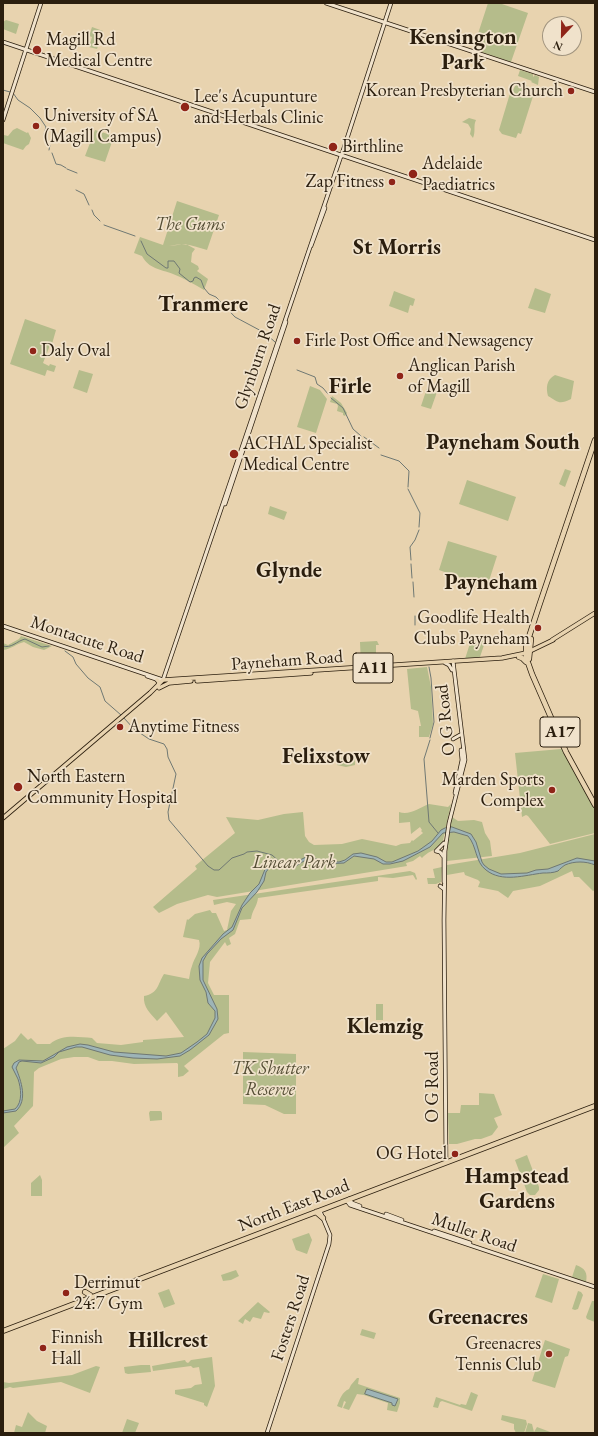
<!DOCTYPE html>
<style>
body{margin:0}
#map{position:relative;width:598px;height:1436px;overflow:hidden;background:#e8d3af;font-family:"EB Garamond",serif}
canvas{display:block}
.frame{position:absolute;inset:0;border:4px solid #2b1e0e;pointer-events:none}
.north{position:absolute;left:542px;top:16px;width:40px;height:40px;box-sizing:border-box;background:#f0e2cb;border:1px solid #a1947f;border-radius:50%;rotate:202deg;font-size:11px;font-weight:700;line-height:16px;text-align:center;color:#2b1e0e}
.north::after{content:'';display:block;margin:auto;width:14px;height:18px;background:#8f2418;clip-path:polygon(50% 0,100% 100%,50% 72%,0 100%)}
</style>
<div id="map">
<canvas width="598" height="1436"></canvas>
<div class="frame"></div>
<div class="north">N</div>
</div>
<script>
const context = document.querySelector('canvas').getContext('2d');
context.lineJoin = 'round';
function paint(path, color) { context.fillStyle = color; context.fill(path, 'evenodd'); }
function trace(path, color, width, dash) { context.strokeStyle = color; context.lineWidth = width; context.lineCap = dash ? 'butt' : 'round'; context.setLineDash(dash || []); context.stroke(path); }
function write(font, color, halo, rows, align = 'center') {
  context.font = font + ' "EB Garamond",serif'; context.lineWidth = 3.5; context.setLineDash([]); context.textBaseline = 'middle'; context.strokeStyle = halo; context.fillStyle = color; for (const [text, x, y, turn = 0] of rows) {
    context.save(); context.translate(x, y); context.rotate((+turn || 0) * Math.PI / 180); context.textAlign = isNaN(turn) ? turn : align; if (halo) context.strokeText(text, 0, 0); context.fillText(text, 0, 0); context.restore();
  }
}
paint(new Path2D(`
 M488 3H499L528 13 511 62 473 49Z
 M6 20 19 24 16 34 3 29V22Z
 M92 27 103 31 97 49 89 47 92 37 89 36Z
 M520 70 533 74V77L535 75 539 77 538 85 531 82 532 81 518 76Z
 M518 84C526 83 529 87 534 93L521 134 518 133 516 138 502 134 499 130 511 90H513L515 86Z
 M469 118 476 120C473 126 476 131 473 138L470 134 471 129 468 124 462 122Z
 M17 128 27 133 28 132 31 138 29 144 26 146 23 150 3 143 4 135 8 136 13 130Z
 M95 130 114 136 105 162 85 156Z
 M177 201 219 215 207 250C190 245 186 243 169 246L186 244 195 249 192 253 191 262 198 266 199 269 197 271 208 279 204 290C194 284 183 278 173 274 160 269 149 269 142 256L134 253 140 237 163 245Z
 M535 288 551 294 545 313 528 308Z
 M394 291 415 299 413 306 410 305 408 313 389 306Z
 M25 319 56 330 52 344 50 345 43 363 49 366 50 364 56 366 54 372 47 370 45 376 10 364Z
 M79 370 93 374 87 393 73 388Z
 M555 375 574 381 571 399C559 405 558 402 548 396 546 388 546 380 555 375Z
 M310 386 320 390 327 399 316 433 297 427Z
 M427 388 437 392 431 409 421 406Z
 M332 396 341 403 347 413 345 416 343 415V413L337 411 338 406 337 404 330 402Z
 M565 469 571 471 565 487 559 484Z
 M467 480 516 497 508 521 459 504Z
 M270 506 287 512 284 520 268 514Z
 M448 541 497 556 487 587 439 570Z
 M21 636 52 646 44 650 33 647 24 642C15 644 12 649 3 650V643L8 645 19 639Z
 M472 637 485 642 480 657 465 659Z
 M377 641 379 645H376V654H370L371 665 361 666 360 642Z
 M427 667 431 687 433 724 429 737H419V726H421L418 711 411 709 407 669Z
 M564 748 595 805V833L550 844 528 816 526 815 522 817 515 753 561 749Z
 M355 757V765L346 767 337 765V758Z
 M429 804 448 807 451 804 442 845C435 850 427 852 422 858L420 856 413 861 406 863 407 866 217 897 208 895 177 904 159 913 153 907 197 869 195 866 235 833 226 817 258 820 284 814 303 812 305 836 309 842 314 845 342 844 362 839 396 846 401 844 410 843 412 840 413 841 423 833 421 831 422 830 420 827 411 834 410 822 399 823V812C409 816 419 808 429 804Z
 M452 817 458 821 474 820 482 822 485 833 490 841 492 856 447 861 448 836Z
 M595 834V890L593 891 579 877H574L572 871 540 886 513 891 508 898 498 891 478 887 480 882 478 880 465 875 464 872 447 875V865L520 853Z
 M442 867 441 882 436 884H428L427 878H435L433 869Z
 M410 871 415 873 417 879 416 880 413 875 393 878 378 877V881L258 898C257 907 252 910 251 919L240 920 235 934 229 938 231 944 227 946 225 942 210 962 208 983 214 995H229V1033L224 1034 184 1066 189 1071 183 1076 178 1077V1064L177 1063 134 1064 112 1061H99L88 1057H74L61 1059 39 1068 34 1072 33 1106 14 1126 19 1133 3 1148V1049L15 1041 21 1033 28 1040 31 1038 37 1044H50C61 1034 78 1037 92 1038L97 1043 121 1045 143 1042V1040L184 1037 166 1012 157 1021C150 1013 143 1007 144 996 159 993 157 985 164 974L189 979C190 975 190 970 192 966 194 958 202 949 199 940L183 937 187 919 188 920 195 914 210 910 212 913H216L224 931 227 930 231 911 236 904 227 902 214 905 213 900Z
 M376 1004H383V1020H376Z
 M243 1052 296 1054V1114H284L265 1105 243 1104Z
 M479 1093 494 1094 502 1115 494 1118 498 1127 492 1135 481 1139H475L457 1144H449L448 1113H460L461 1105H479Z
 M150 1111H161L162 1113V1120L150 1121 149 1113Z
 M527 1155 539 1187V1190L535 1195H530L527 1192 515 1160Z
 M40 1175 42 1180V1196H31V1183Z
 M309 1233 312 1240 307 1254 296 1250 292 1239Z
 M576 1265C585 1268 588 1273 586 1282L572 1277Z
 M236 1270 239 1276 231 1280 223 1281 221 1275Z
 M543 1274 559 1279 552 1303 535 1297Z
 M169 1289 175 1304 164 1308 158 1293Z
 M578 1291 581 1292 583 1295 578 1309 575 1310 572 1309Z
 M592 1301H595V1322L587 1319 586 1317Z
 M258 1302 270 1312 269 1313 264 1312 261 1319 253 1317 250 1322 245 1319 243 1324 238 1321Z
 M362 1329 376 1333 374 1339 360 1335Z
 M545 1340 570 1349 568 1356 565 1357 555 1388 532 1381Z
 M212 1357 215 1386 207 1407 204 1405V1403L175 1394V1390L191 1388 195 1385 202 1384 199 1367 193 1368 191 1366 153 1371 152 1366 185 1360 186 1362 188 1363 191 1360Z
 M141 1365H150L151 1372 128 1374 125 1373 124 1367Z
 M96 1366 100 1367 90 1393 61 1382 13 1388 10 1387 3 1389V1382L9 1383 72 1375Z
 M357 1378H359L358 1384 400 1398V1403L397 1412 387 1410 388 1403 364 1395 357 1394 349 1410 343 1408 346 1402 344 1401 342 1408 337 1406C340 1399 342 1392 349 1389L351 1385Z
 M471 1392 478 1395 472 1411 442 1401 440 1402 438 1408 433 1407 436 1397 460 1405 461 1404 466 1405Z
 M28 1412 37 1421 47 1426 45 1433H14L16 1425 22 1427Z
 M502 1415 526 1420 527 1424 524 1433H516L514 1429V1424L501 1420Z
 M127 1419 139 1423 135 1433H122Z
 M528 1423 532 1424 534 1432 537 1427 553 1433H525Z`), '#b5bc8b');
const water = new Path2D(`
 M452 827 471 834 476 842 482 862 484 865 489 869 501 874 527 873 536 870 548 869 577 858 595 861V865C586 861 574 861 565 865 562 867 560 869 558 871 553 873 548 873 543 873 525 875 502 883 486 870 475 862 477 846 468 836L454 832 443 833 430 847 403 861 390 864H383L374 859 354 856 344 863 326 864 314 860 304 861 296 866 280 865 270 867 266 872 264 881 257 892 242 908 233 930 221 939 207 954 203 961V980L217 1009 218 1019 209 1035 190 1050 180 1056 157 1059 133 1058 110 1055 82 1047H76L59 1052 54 1057 41 1063 22 1061 19 1062 16 1068C21 1081 28 1100 16 1111L3 1113V1111L15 1109C23 1102 21 1088 18 1079 16 1075 14 1071 12 1067L14 1063 19 1060 43 1061 67 1047 80 1044 88 1045 114 1052 166 1056 181 1053 197 1042 207 1034 215 1018V1011L208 1003 206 992 200 980 199 966 202 958 223 934 232 927 242 905 250 893 259 884 268 862 283 864 294 863 308 856 322 861 339 862 345 860 353 854 361 853 377 857 386 862H392L418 851 432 841 441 830 445 828Z
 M367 1389 398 1399 395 1406 392 1405V1403L365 1394Z`);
paint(water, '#9db4b7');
trace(water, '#6f7873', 1);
trace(new Path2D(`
 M3 90 10 92
 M13 93 18 100 30 108 40 118 46 127 44 134 45 141 50 145 49 150
 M52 153 56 164 61 165 66 168
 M67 169 77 173
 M76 190 84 194 89 205
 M92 210 94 215 100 221
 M104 225 135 236
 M141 241 147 254 166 268H168V261H174L180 269 179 273 190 282 193 281 194 278 196 277 201 280 204 288 209 294 216 297 235 317 265 333 275 342
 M297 370 315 377 317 384 323 388 328 394
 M331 398 343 408 353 429 361 436
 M364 437 379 448
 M381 455 399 461 409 471 408 487
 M408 489 420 513 419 527
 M411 560 410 547 415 540 419 530
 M411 564 412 578
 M413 582 414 597
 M415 616V625
 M3 646C11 649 17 641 25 639L42 647 49 646
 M65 651 73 657 76 664 88 678 100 687 105 701 121 715
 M429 667 431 678 434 722 430 738
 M123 717 134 729 149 739 164 744 167 749 168 757 176 774 168 812 169 820 208 866 214 870H219L232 858 244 854 247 852 257 851 272 855 282 864
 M430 740 424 759 429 822 438 833`), '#6f7873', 1);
const secondary = new Path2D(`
 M326 3 595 92
 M3 42 595 240
 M3 120 41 3
 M341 157 391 3
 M311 246 325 208
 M225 504 286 322
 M3 626 163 680 341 156
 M445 663 449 665 452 670
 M147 676 159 680
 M453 739 460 735
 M455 793 462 760 461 750
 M443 856 440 852 436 851 444 843
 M444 882V851
 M440 886 444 889
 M446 1161 444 920 445 851 449 823 465 760 453 661
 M349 1199 352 1203 360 1206
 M347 1201 350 1205 595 1287
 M386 1214 402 1220
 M434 1231 470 1243
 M267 1433 329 1244 330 1235 320 1211`);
const primary = new Path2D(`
 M552 640 595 613
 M157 680 159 682 158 686
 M197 681 311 673
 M159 688 169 683 191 681
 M3 818 150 693 163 680 502 658 526 653 553 640`);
const highway = new Path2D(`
 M595 440 539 606 526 646V657L532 674 566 752 595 805
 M519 657 522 658 526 662
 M529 659 531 639
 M316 1212 323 1218
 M85 1292 90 1295
 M3 1331 595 1106`);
trace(secondary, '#2b1e0e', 4.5);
trace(primary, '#2b1e0e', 5);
trace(highway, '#2b1e0e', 6);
trace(secondary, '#f0e2cb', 3);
trace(primary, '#e8d3af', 3.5);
trace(highway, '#e8d3af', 4.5);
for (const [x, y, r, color] of [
 [37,50,5,"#8f2418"],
 [571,91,4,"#8f2418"],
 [185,107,5,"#8f2418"],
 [36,126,4,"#8f2418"],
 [333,147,5,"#8f2418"],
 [413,174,5,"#8f2418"],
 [392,182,4,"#8f2418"],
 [297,341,4,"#8f2418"],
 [33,351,4,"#8f2418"],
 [400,376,4,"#8f2418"],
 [234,454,5,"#8f2418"],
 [538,628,4,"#8f2418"],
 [120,727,4,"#8f2418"],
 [18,787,5,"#8f2418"],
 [552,790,4,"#8f2418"],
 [455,1154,4,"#8f2418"],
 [66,1293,4,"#8f2418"],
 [43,1348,4,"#8f2418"],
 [549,1354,4,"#8f2418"]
]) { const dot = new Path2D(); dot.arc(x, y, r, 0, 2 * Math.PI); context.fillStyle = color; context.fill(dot); trace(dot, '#f0e2cb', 1.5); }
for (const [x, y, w] of [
 [373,668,40],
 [560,732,40]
]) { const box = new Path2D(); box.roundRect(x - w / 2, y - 15, w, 30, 3); context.fillStyle = '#f0e2cb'; context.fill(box); trace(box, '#2b1e0e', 1); }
write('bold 17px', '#2b1e0e', null, [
 ["A11",373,668],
 ["A17",560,732]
]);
write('18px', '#2b1e0e', '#f0e2cb', [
 ["Magill Rd",46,40],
 ["Medical Centre",46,61],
 ["Korean Presbyterian Church",563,91,"right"],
 ["Lee's Acupunture",194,97],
 ["and Herbals Clinic",194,118],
 ["University of SA",44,116],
 ["(Magill Campus)",44,137],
 ["Birthline",342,147],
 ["Adelaide",422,164],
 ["Paediatrics",422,185],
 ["Zap Fitness",384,182,"right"],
 ["Firle Post Office and Newsagency",305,341],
 ["Daly Oval",41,351],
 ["Anglican Parish",408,366],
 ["of Magill",408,387],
 ["ACHAL Specialist",243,444],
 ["Medical Centre",243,465],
 ["Goodlife Health",530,618,"right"],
 ["Clubs Payneham",530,639,"right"],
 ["Anytime Fitness",128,727],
 ["North Eastern",27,777],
 ["Community Hospital",27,798],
 ["Marden Sports",544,780,"right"],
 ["Complex",544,801,"right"],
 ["OG Hotel",447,1154,"right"],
 ["Derrimut",74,1283],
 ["24:7 Gym",74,1304],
 ["Finnish",51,1338],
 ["Hall",51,1359],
 ["Greenacres",541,1344,"right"],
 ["Tennis Club",541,1365,"right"]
], 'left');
write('italic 18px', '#544d34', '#f0e2cb', [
 ["The Gums",190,225],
 ["Linear Park",294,863],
 ["TK Shutter",270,1069],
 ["Reserve",270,1090]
]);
write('18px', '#2b1e0e', '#f0e2cb', [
 ["Glynburn Road",258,357,-71],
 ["Montacute Road",87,640,18],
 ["Payneham Road",287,661,-4],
 ["O G Road",446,720,-96],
 ["O G Road",433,1087,-90],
 ["North East Road",294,1206,-21],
 ["Muller Road",474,1233,19],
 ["Fosters Road",291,1318,-72]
]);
write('bold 22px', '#2b1e0e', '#f0e2cb', [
 ["Kensington",463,38],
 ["Park",463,63],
 ["St Morris",397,248],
 ["Tranmere",203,305],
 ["Firle",350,387],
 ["Payneham South",503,443],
 ["Glynde",289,571],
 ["Payneham",491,583],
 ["Felixstow",326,757],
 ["Klemzig",385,1027],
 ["Hampstead",517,1177],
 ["Gardens",517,1202],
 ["Greenacres",478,1318],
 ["Hillcrest",168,1341]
]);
</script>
